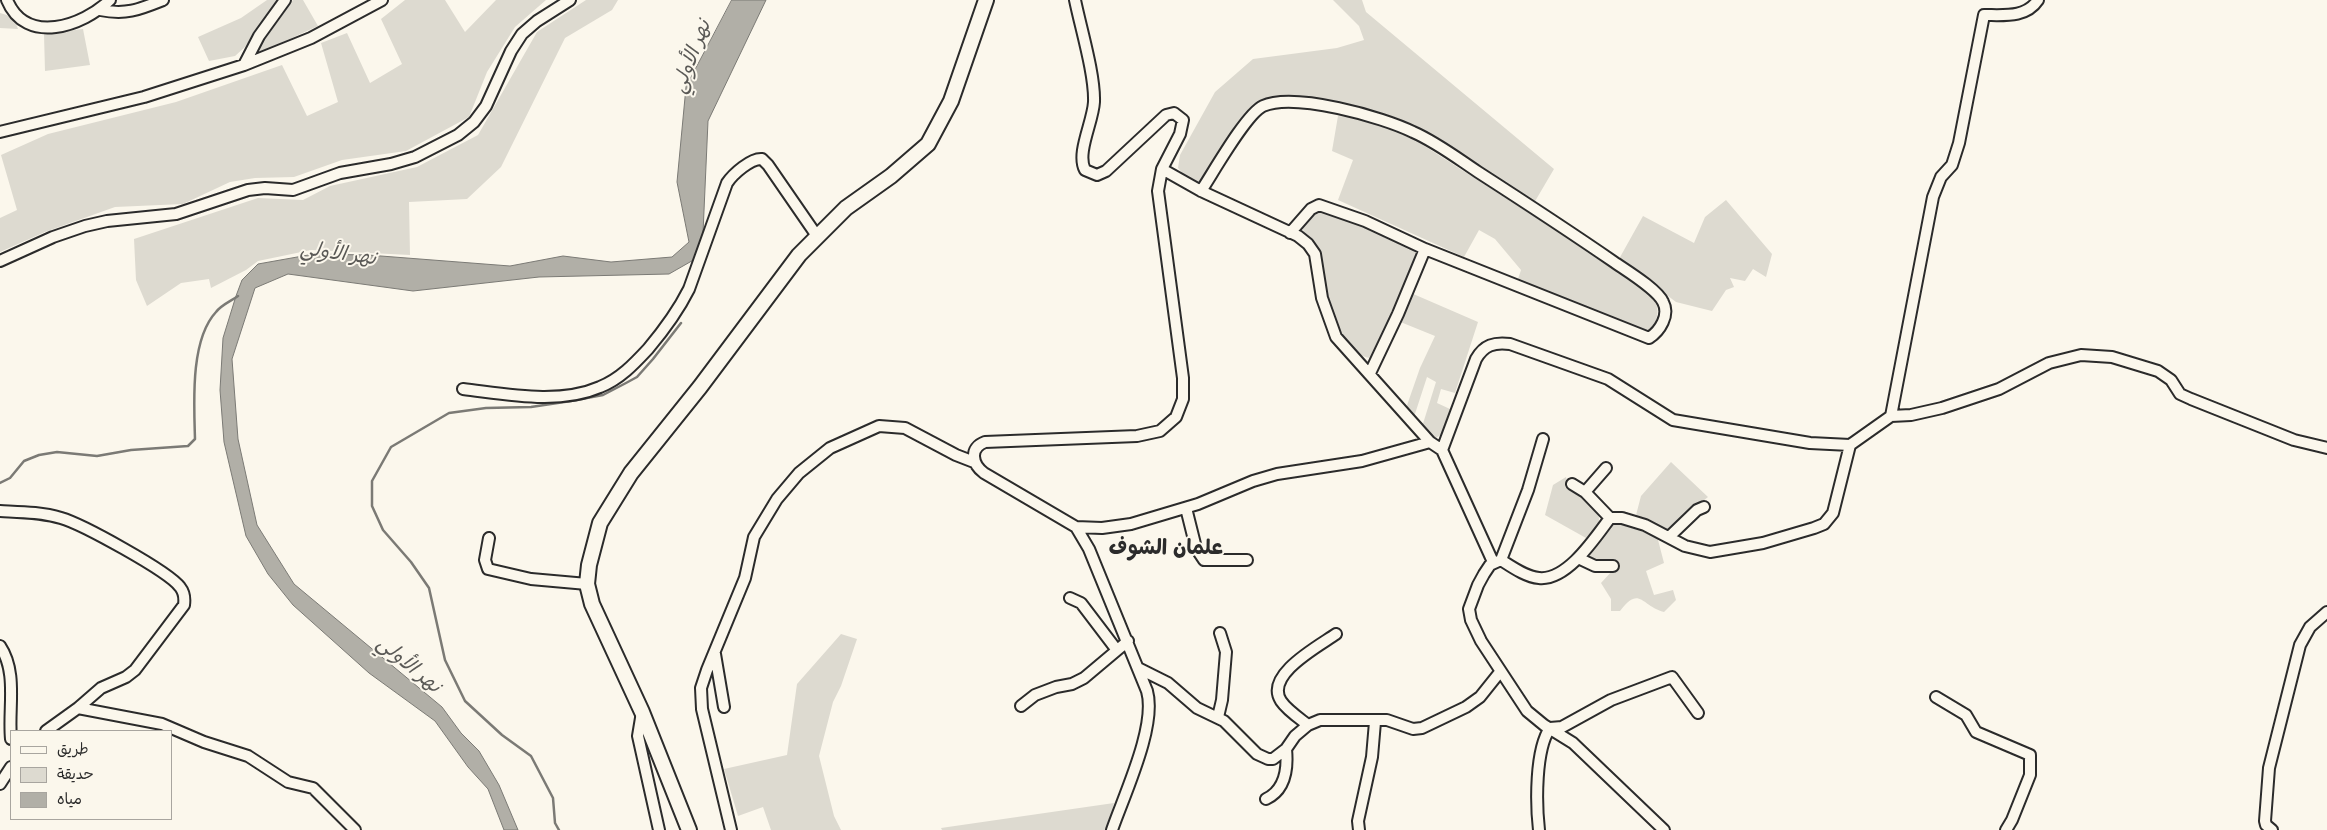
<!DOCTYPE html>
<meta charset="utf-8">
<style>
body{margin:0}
#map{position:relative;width:2327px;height:830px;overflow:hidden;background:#fbf7ec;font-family:Mynerve,"Playpen Sans Arabic",sans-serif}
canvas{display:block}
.legend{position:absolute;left:10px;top:730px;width:162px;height:90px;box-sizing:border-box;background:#fbf7ec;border:1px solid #a8a59f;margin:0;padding:6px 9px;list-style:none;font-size:15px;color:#2b2b2b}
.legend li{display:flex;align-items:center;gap:10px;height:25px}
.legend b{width:25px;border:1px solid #a8a59f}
</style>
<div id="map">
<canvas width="2327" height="830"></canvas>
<ul class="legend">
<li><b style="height:6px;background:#fbf7ec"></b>طريق</li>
<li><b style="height:14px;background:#dddad0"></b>حديقة</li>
<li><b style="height:14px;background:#b1afa7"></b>مياه</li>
</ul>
</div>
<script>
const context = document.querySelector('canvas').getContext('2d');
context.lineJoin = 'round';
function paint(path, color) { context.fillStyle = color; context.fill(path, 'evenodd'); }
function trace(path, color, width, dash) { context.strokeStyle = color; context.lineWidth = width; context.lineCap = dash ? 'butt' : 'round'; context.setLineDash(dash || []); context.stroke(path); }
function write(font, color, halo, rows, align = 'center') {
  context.font = font + ' Mynerve,"Playpen Sans Arabic",sans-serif'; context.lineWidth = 4; context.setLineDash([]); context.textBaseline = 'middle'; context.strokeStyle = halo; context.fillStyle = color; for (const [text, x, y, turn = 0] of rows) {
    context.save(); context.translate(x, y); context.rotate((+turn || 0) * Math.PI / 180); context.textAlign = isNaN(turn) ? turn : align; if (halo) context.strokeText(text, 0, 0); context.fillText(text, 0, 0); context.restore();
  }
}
paint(new Path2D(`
 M267 0H277L245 47 235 56 209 61 198 37 241 18Z
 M293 0H303L318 26 261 52 258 49Z
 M405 0H445L465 32 496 0H546L515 27 487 72 469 117 406 151 342 160 294 177 255 178 230 182 183 204 115 207 45 232 0 252V218L17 210 1 155 48 134 176 102 282 65 307 116 338 102 321 43 347 33 370 83 402 64 381 19Z
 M586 0H618L612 10 565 38 501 167 467 199 409 202 410 255 311 250 258 261 246 270 211 288 209 279 181 283 147 306 136 280 134 239 258 198 303 200 330 186 417 167 478 135 537 32Z
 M1333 0H1362L1366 12 1554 169 1534 203 1363 108 1278 97 1259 103 1242 117 1199 182 1186 177 1178 168 1180 155 1215 92 1253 59 1337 48 1364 40 1359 26Z
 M0 13C10 15 15 20 18 29L0 28Z
 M83 29 90 65 45 71 44 34Z
 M1338 116 1362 118 1406 134 1624 274C1647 293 1669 300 1651 331L1635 329 1518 279 1521 270 1495 239 1479 230 1464 257 1338 200 1353 160 1332 151Z
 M1726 200 1772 254 1766 277 1753 269 1745 281 1730 278 1734 287 1726 290 1712 311 1676 302 1619 259 1643 216 1694 243 1705 217Z
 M1323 208 1410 246C1413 248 1417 250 1417 254 1417 274 1382 337 1372 358 1349 359 1332 315 1327 296 1323 281 1324 265 1319 250 1316 240 1304 238 1302 226L1312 212Z
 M1411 293 1478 322 1455 393 1441 389 1437 403 1450 409 1445 432 1436 438 1428 437 1421 430 1436 382 1427 377 1413 420 1405 411 1420 368 1435 336 1398 321Z
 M1671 462 1708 497 1664 532 1635 519 1641 496Z
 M1566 477 1569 490C1590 502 1615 517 1586 538L1545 515 1553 485Z
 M1615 522 1625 523 1657 536 1664 563 1646 571 1654 595 1673 590 1676 600 1664 612C1641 606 1640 585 1620 611H1611V599L1601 583 1612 571 1609 564 1589 559 1587 553 1611 523Z
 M841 634 857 639 841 686 833 702 819 756 834 816 841 830H771L763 807 738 816 724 769 787 755 797 684Z
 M1114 803 1107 830H942L941 828Z`), '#dddad0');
const water = new Path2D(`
 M732 0H766L708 121 703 233 697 258 669 274 539 277 413 291 288 274 255 288 232 359 238 439 257 525 294 584 442 707 461 733 479 751 499 785 518 830H504L488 789 468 767 435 721 369 673 293 605 268 574 246 536 224 442 220 390 223 338 236 296 242 280 258 264 314 254 368 255 510 266 563 256 611 262 672 257 689 242 677 182 686 87Z`);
paint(water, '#b1afa7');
trace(water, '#7b7a75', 1);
trace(new Path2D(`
 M0 483 10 478 24 461 39 455 57 452 97 456 131 450 188 446 195 439C194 403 190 340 216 312 221 305 231 301 238 296
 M559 830 555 823 553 798 531 756 502 735 465 701 445 660 429 588 411 562 383 530 372 506V481L391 447 449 413 486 408 531 407 571 401 603 395 626 383 637 377 653 359 681 323`), '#7b7a75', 2.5);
const minor = new Path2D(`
 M7 0C26 46 83 26 110 0
 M285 0 259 36 244 65 311 38 382 0
 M1075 0C1081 29 1095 75 1094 102 1093 122 1076 153 1085 170L1097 175 1106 171 1166 115 1174 113 1183 120 1180 134 1162 169 1158 191 1183 378V399L1176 417 1160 431 1137 436 985 442C969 448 972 464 984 473L1076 527 1089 549 1147 691C1157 726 1124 795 1112 830
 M100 10C126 15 138 10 163 0
 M0 132 144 97 244 65
 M1162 169 1201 191 1298 236 1308 244 1315 254 1322 298 1336 337 1430 442 1442 450 1493 562
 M1201 191C1213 173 1246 114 1263 106 1294 92 1383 117 1413 132 1436 142 1457 158 1478 172 1523 201 1569 231 1614 262 1627 271 1657 289 1663 302 1670 315 1660 331 1649 338L1425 249
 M1290 233 1311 209 1319 205 1365 221 1425 249 1398 314 1370 373
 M0 261 53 237 85 226 107 221 176 214 248 190 265 188 293 190 340 173 391 164 415 157 458 135 474 122 486 106 511 51 522 34 537 21 570 0
 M463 389C506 394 559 405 600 387 620 379 634 364 648 349 664 330 678 311 689 289L727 183C733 174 751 158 762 159L768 165 817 236
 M1891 416 1933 197 1941 177 1952 165 1959 143 1984 15C2004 15 2026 18 2038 0
 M1442 450 1476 359C1484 345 1494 342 1510 344L1608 379 1673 420 1810 443 1850 445
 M1572 484 1585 492 1610 518
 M1585 492 1606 468
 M1186 508 1196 548 1204 560H1247
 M0 511C20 512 41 512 61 518 82 524 168 571 180 587 184 592 185 598 184 605L135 670 126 677 101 688 78 708
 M1076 527 1102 528 1131 524 1198 504 1253 481 1277 474 1362 461 1430 442
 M1669 537 1697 510 1704 507
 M489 538 485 560 488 569 531 579 587 584
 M1578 558 1595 566H1613
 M1501 560 1528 490 1543 439
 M1070 598 1081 603 1116 649
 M0 646C18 673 8 708 11 739
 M715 654 724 707
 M1138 668 1168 683 1197 708 1224 721 1257 754 1268 759H1273L1286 749 1295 736 1308 725 1320 720H1387L1413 729 1422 728 1466 707 1480 697 1500 672
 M1936 697 1966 715 1976 732 2030 755V775L2012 820 2006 830
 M1021 706 1035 695 1056 687 1072 684 1084 678 1128 641
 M642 712 638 736 659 830
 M1218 717 1222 700 1226 652 1220 633
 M1308 725C1299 718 1287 710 1281 701 1264 675 1319 646 1336 634
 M46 731 78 708 162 724 204 742 248 756 288 782 313 788 355 830
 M0 784 11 767
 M1266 799C1285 790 1288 769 1286 749
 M731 830 702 709 701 688 707 670 745 578 754 537 777 499 799 473 830 448 879 426 905 428 956 455 974 462
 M1359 830 1358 821 1372 757 1375 722
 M1539 830C1536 804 1535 750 1550 728L1562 727 1611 700 1672 677 1698 713
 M1664 830 1573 743 1544 725 1527 711 1481 641 1471 620 1469 609 1478 585 1484 574 1490 565 1501 560C1512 567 1526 577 1539 578 1567 581 1595 538 1610 518H1622L1645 525 1685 546 1710 552 1763 543 1814 528 1824 524 1833 513 1850 445 1891 416 1911 415 1942 408 1999 389 2049 363 2081 355 2112 357 2158 371 2171 380 2180 394 2191 399 2294 440 2327 448
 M2272 830 2266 825 2265 821 2269 768 2300 645 2310 627 2327 612`);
const major = new Path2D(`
 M689 830 642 712 592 604 587 584 589 565 600 523 631 473 700 387 799 255 846 208 891 176 928 144 951 101 986 0`);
trace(minor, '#2b2b2b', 14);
trace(major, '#2b2b2b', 18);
trace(minor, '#fbf7ec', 10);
trace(major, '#fbf7ec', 14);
write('italic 20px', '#5a5956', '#fbf7ec', [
 ["نهر الأولي",693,57,-69],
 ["نهر الأولي",338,255,8],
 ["نهر الأولي",408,666,40]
]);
write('bold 21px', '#2b2b2b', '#fbf7ec', [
 ["علمان الشوف",1166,550]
]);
</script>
